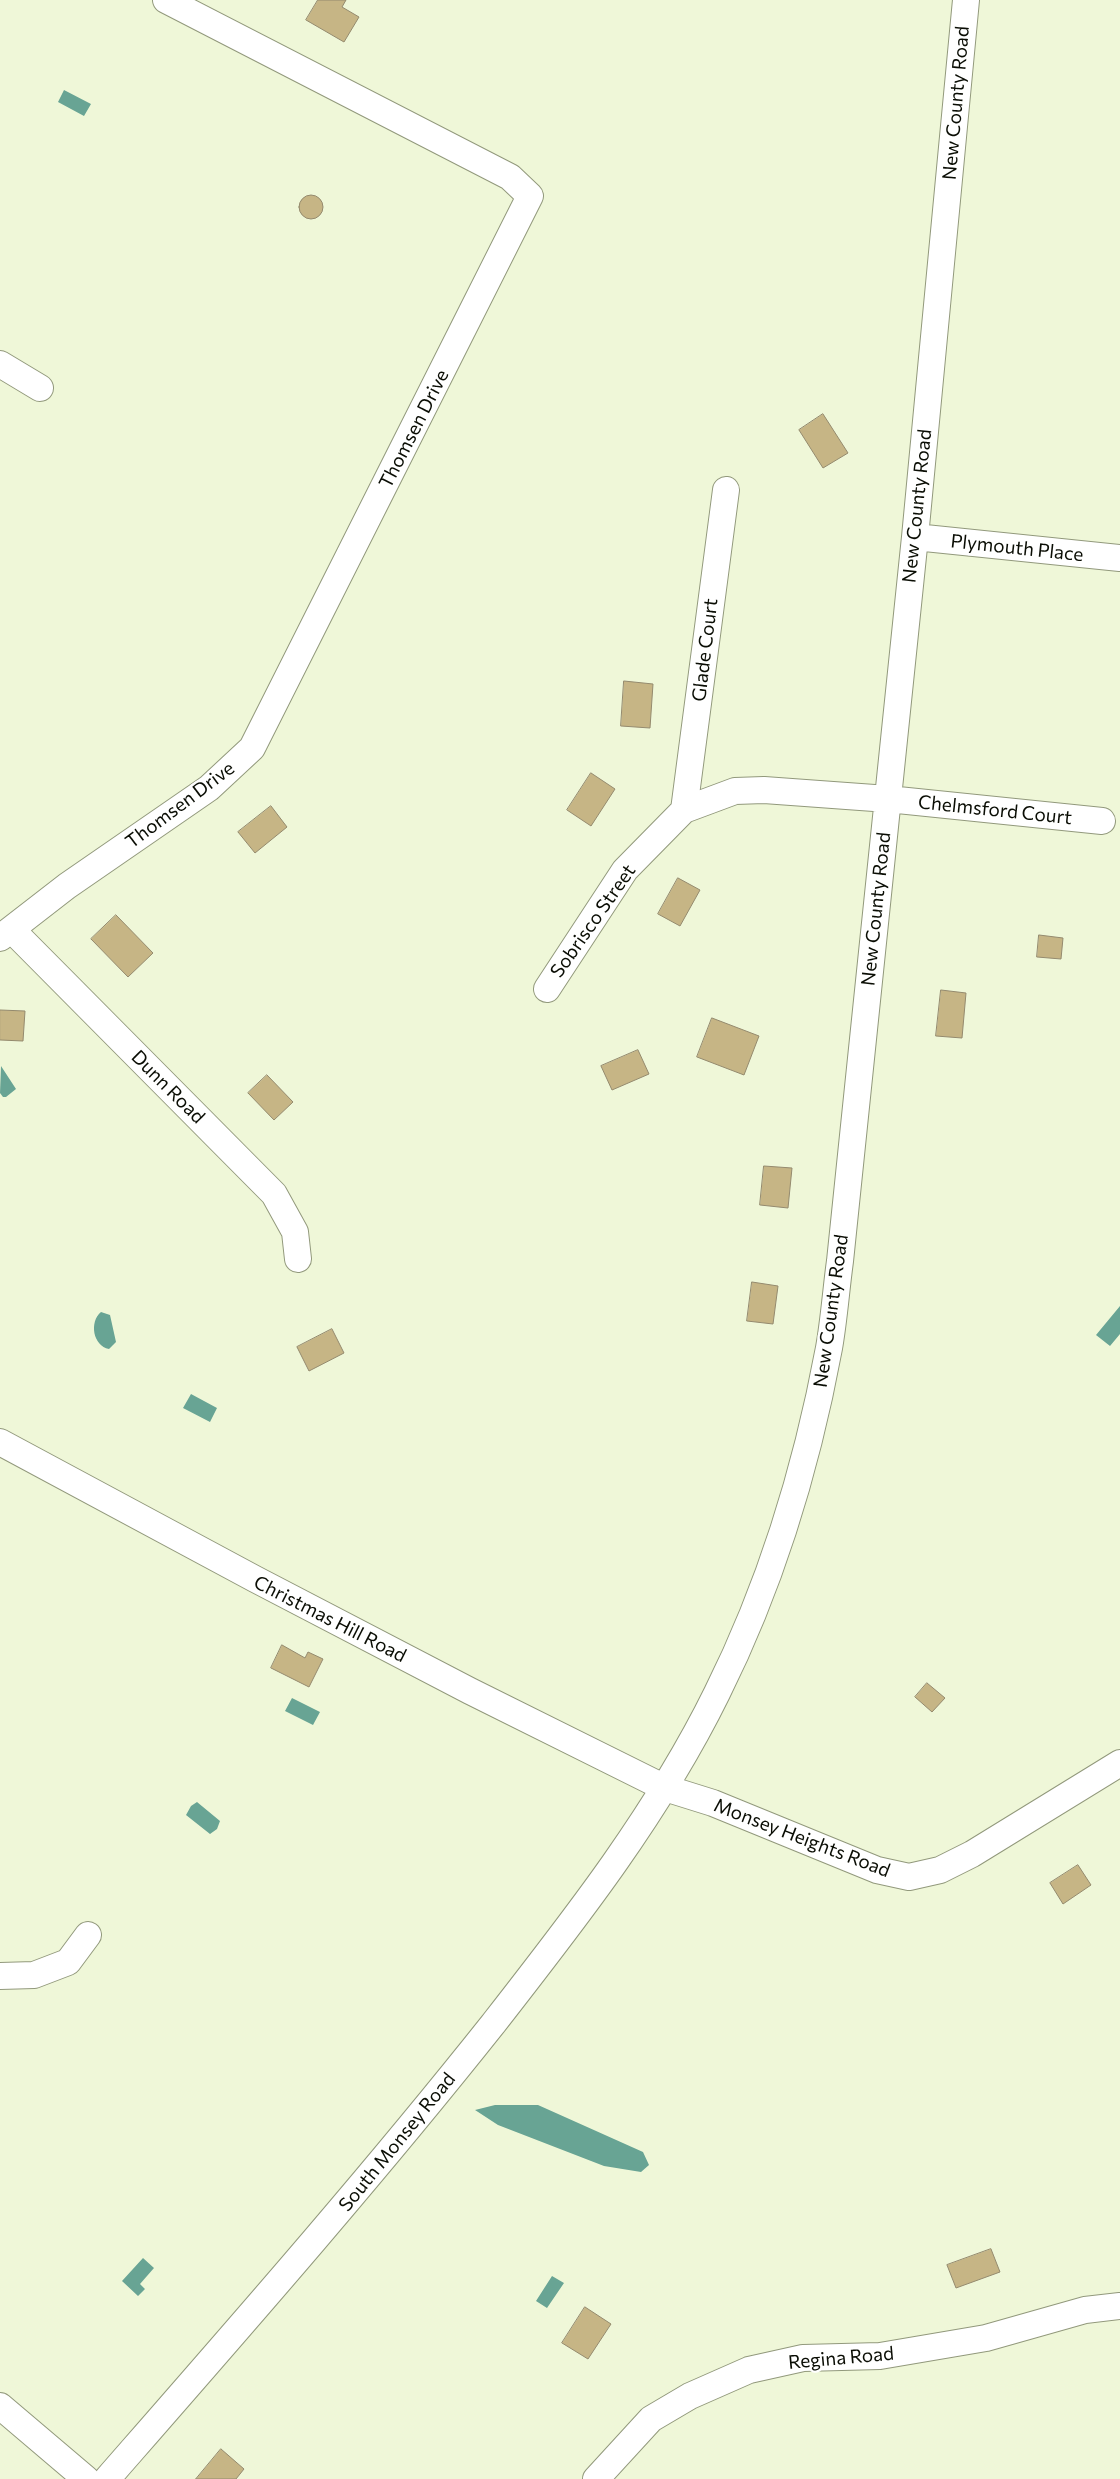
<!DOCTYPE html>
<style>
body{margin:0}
canvas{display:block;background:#eff7d8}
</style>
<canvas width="1120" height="2479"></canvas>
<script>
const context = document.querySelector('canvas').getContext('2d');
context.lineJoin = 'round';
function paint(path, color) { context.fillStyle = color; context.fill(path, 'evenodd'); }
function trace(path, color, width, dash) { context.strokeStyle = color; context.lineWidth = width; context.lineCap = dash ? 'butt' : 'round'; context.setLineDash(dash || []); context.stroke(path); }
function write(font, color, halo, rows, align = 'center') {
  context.font = font + ' Commissioner,sans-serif'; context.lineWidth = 4.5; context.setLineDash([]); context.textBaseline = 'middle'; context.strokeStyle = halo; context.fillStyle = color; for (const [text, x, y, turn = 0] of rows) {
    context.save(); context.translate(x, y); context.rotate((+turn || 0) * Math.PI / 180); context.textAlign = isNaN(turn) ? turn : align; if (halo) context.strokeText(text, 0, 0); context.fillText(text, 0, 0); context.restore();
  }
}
paint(new Path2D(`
 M64 90 91 104 84 116 58 102Z
 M1 1066 16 1089 6 1097H3L0 1093Z
 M1120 1306V1334L1110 1346 1096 1335Z
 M101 1312 110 1315 116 1342 109 1349C93 1346 89 1322 101 1312Z
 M191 1394 217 1408 210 1422 183 1408Z
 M292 1698 320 1712 313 1725 285 1711Z
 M197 1802 220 1821 217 1829 210 1834 186 1815 191 1806Z
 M495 2105H538L643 2152 649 2165 641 2172 604 2166 498 2125 475 2110Z
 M143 2258 154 2268 140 2284 145 2289 138 2296 122 2281Z
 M552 2276 564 2283 547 2308 536 2301Z`), '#68a494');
const building = new Path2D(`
 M318 0H346L342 7 359 17 344 42 306 20Z
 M299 207a12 12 0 1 1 24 0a12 12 0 1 1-24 0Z
 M823 414 848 453 823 468 799 430Z
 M624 681 653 684 650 728 621 726Z
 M591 773 615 789 591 826 567 810Z
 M271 806 287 827 255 853 238 832Z
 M678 878 700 890 680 926 658 914Z
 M116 915 153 953 128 977 91 939Z
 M1039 935 1063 938 1061 959 1037 957Z
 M941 990 966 993 962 1038 936 1036Z
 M0 1010 25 1011 23 1041 0 1040Z
 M712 1018 759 1036 744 1075 697 1057Z
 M638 1050 649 1074 612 1090 601 1066Z
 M267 1075 293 1102 274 1120 248 1093Z
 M764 1166 792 1168 788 1208 760 1205Z
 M752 1282 778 1286 773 1324 747 1321Z
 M332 1329 344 1353 309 1371 297 1347Z
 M282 1645 305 1658 308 1652 323 1659 309 1687 271 1668Z
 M927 1683 945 1698 932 1712 915 1697Z
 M1078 1865 1091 1885 1063 1904 1050 1883Z
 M991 2249 1000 2272 956 2288 947 2265Z
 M585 2307 611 2324 588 2359 562 2343Z
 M221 2449 244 2469 236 2479H196Z`);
paint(building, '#c6b585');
trace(building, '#948a6e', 1);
const minor = new Path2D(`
 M0 364 40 388
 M915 537 1120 558
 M684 810 726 490
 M12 930 274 1194 295 1232 298 1259
 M0 938 67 886 209 788 252 748 530 196 510 177 166 0
 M547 989 625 870 684 810 735 791 764 790 888 799 1102 821
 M0 1442 255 1579 470 1691 665 1788 713 1803 877 1870 909 1877 940 1870 972 1854 1120 1763
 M0 1976 34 1975 68 1962 88 1935
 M0 2406 86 2479
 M107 2479C238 2329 369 2180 493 2024 575 1919 658 1813 717 1693 771 1585 807 1466 829 1348 834 1320 836 1290 840 1261L915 537 966 0
 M596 2479 651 2419 690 2396 749 2370 803 2358 880 2356 986 2338 1085 2310 1120 2306`);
trace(minor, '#92997c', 28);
trace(minor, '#fff', 26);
write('19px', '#0a0d04', '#fff', [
 ["New County Road",956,103,-85],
 ["Thomsen Drive",414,429,-63],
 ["New County Road",917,506,-84],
 ["Plymouth Place",1017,548,6],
 ["Glade Court",705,650,-83],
 ["Thomsen Drive",180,805,-37],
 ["Chelmsford Court",995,810,6],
 ["New County Road",876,909,-84],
 ["Sobrisco Street",593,921,-55],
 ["Dunn Road",168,1087,45],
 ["New County Road",831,1311,-82],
 ["Christmas Hill Road",330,1619,27],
 ["Monsey Heights Road",802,1838,21],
 ["South Monsey Road",397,2142,-51],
 ["Regina Road",841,2358,-5]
]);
</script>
